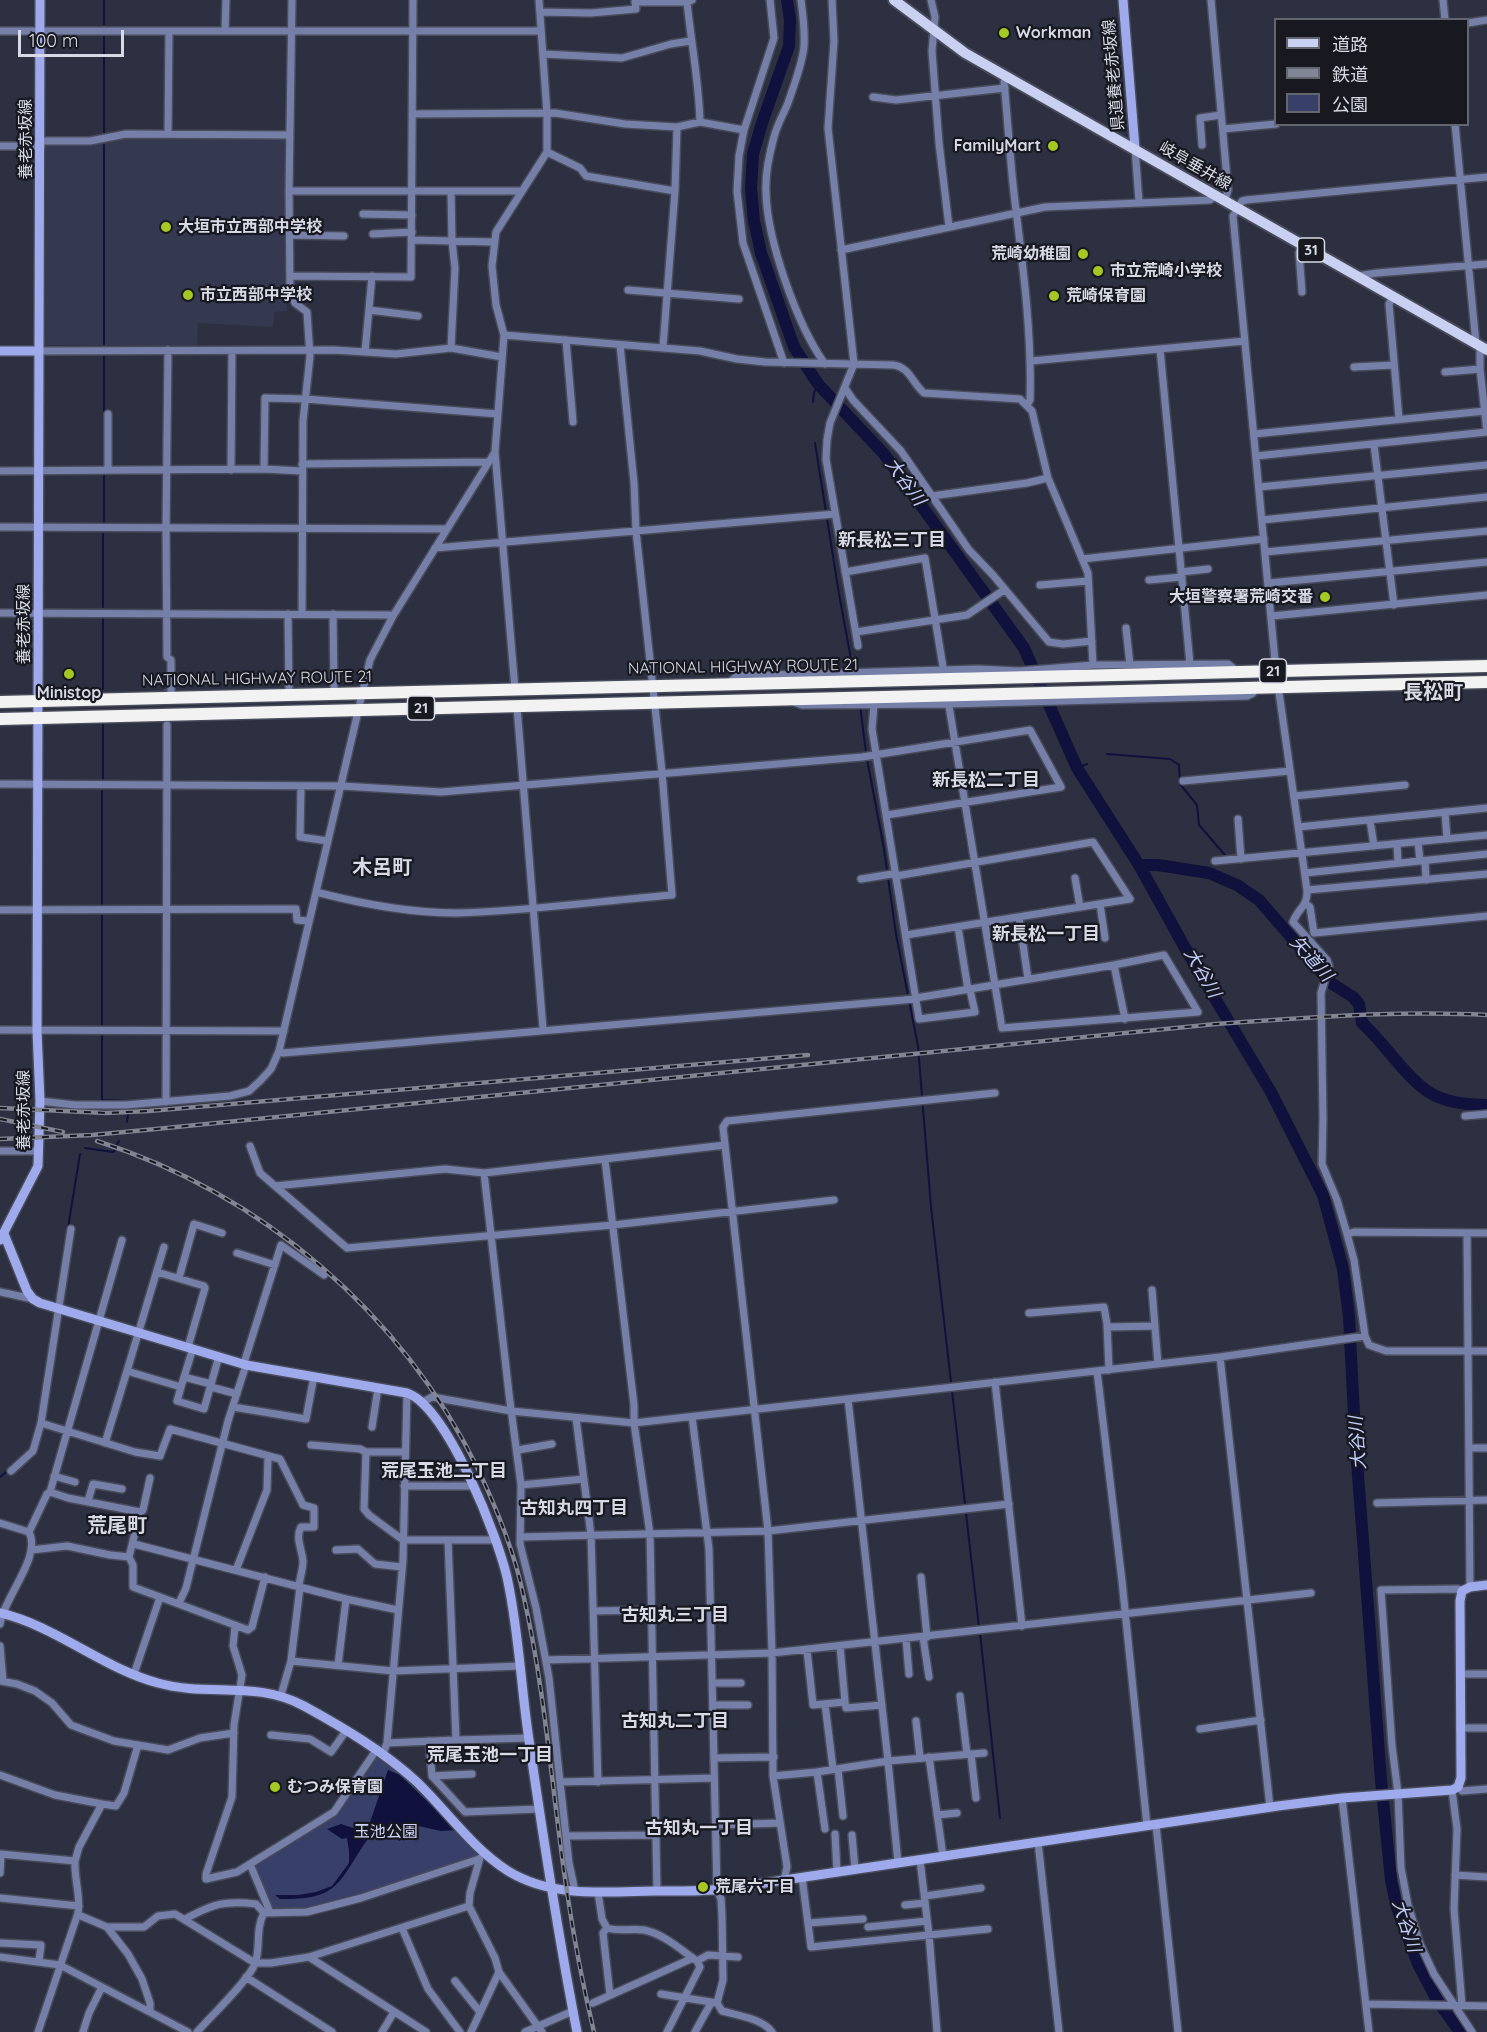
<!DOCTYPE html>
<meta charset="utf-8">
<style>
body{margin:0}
#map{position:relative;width:1487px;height:2032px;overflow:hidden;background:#2c3040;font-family:Quicksand,"Noto Sans JP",sans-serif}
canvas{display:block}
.legend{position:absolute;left:1274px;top:18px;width:195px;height:108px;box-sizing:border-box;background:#171820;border:2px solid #64666f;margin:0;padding:8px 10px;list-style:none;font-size:18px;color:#d7dae5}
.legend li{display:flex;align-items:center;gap:12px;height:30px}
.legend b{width:30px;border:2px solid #64666f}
.scale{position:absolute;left:18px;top:30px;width:106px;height:27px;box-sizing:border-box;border:3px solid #d7dae5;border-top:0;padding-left:8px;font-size:18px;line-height:21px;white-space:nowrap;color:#d7dae5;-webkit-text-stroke:4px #171820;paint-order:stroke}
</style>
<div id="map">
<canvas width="1487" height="2032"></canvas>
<ul class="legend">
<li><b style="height:8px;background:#c9d0f2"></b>道路</li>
<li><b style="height:8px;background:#828593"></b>鉄道</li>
<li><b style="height:16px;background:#383f68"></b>公園</li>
</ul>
<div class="scale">100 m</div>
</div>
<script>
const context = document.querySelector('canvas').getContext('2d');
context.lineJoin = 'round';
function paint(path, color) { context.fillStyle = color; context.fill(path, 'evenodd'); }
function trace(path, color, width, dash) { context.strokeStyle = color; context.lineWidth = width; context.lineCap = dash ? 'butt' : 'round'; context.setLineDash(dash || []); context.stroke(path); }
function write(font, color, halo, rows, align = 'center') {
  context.font = font + ' Quicksand,"Noto Sans JP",sans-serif'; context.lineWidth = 4.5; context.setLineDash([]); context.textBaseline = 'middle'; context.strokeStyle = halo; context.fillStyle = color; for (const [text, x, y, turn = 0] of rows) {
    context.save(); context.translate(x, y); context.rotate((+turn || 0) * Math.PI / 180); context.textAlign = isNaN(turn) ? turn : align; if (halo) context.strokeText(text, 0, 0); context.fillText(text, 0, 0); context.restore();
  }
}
paint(new Path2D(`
 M126 137 285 138 287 140V311L274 312 273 327 198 323 197 346 45 345 46 144H90Z`), '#353950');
paint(new Path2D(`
 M377 1752 389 1760 482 1853 478 1858 405 1882 306 1910 271 1911 252 1865 335 1813Z`), '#383f68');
paint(new Path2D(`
 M388 1770 400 1775 457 1830 441 1831 414 1825 367 1840C338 1883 339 1900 280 1899L275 1895H298L316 1892 332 1886 349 1863V1851L347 1838 342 1839 327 1829 341 1824 353 1828 370 1822Z`), '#10113c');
trace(new Path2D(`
 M104 24V0
 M104 132V37
 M104 344V145
 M104 356V465
 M813 402 814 393 818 384
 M815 443 839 594 853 670
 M104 522V476
 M103 607V534
 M103 689V618
 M860 705 866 753
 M1107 754 1170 759 1179 765 1180 784 1197 805 1199 825 1225 855
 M867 759 884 849 896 934 918 1046 931 1207 979 1627
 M1077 768 1087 764
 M103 779V725
 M102 904V791
 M102 1028V915
 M102 1033V1100L127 1101
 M127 1122 128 1114
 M117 1144 119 1141
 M85 1148 113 1152 115 1150
 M68 1228 80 1154
 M0 1477 9 1470
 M980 1633 1000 1818`), '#10113c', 2);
trace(new Path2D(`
 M787 0 790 20 789 46 762 123 753 154 751 188 754 221 761 253 794 347 818 384 884 454 1024 648 1077 768 1139 865 1189 955 1271 1092 1323 1195 1343 1269 1349 1317 1355 1435 1381 1780 1391 1880 1397 1908 1418 1964 1437 2000 1460 2032
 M1139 865H1158L1209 873 1237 885 1259 900 1331 983 1353 997 1359 1004 1362 1023C1385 1043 1407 1080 1432 1094 1448 1103 1469 1105 1487 1105`), '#10113c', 12);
trace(new Path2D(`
 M167 725V689`), '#464a59', 7, [7, 3.5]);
const street = new Path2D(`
 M292 0 289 191 290 290 295 303 307 312 310 356 303 421 302 614
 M692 0 687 2C691 42 699 82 700 122
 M770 0 774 38 744 130 739 156 737 191 743 243 784 363
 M801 0C803 15 805 31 804 46 803 62 793 88 788 103 783 115 777 125 774 137 769 155 765 173 766 192 767 240 797 325 825 364
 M832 0 834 41 828 128 854 364 830 423 827 440 826 459 858 646
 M931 0 935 17 932 51 939 143 949 227
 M1211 0 1228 190 1225 200
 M1443 0 1445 20
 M540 12 591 13 636 9 635 2H687
 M1468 23 1487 20
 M0 31H541
 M225 31 226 0
 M543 54 622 58 671 44 690 41
 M1006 77 1004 82C1008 122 1010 162 1015 202 1023 267 1032 334 1030 400L1027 405
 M873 97 896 100 1005 88
 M412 114 555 113 625 124 677 127 700 122 744 130
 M1455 124 1476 344
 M1223 129 1276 124
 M168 134 169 31
 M41 141H90L126 134 290 135
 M1202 145 1200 118 1221 115
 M0 146H41
 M1135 148 1139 202
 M547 152 580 168 586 176 675 191
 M289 191H521
 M363 214 412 215
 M373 234 412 232
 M290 235 344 236
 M412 240 493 242
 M1302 245 1299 253 1302 292
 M841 250 1045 207 1210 200 1216 195
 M290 276 411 277 413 0
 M1357 276 1377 273 1487 264
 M628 290 739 299
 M1393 297 1389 304 1399 419
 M369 310 418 316
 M504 335 700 351 737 359 765 362 893 365C910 367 912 383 924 393L1020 399 1032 411 1048 478 1088 573 1093 665
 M566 340 573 422
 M1480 346V369L1487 432
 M663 347 675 191 677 127
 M451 348 455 268 452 241 451 191
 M1160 349 1190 664
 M168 350 166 529 167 657 171 660V698
 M39 351 334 350 396 354 451 348 502 357
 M365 352 372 276
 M1031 361 1245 341
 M1354 367 1394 365
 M1445 372 1480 369
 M845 388 853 400 901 451 932 496 1027 483 1048 478
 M108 414V470
 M1254 434 1485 411
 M1374 445 1394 605
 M1256 456 1487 432
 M302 464 488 462
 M264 469 265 398 305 399 498 414
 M231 470 232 351
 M0 471 264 469 302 471
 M1259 487 1487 465
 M932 496 969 550 993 575 1049 642 1063 644 1092 641
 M1262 520 1487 497
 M0 527 447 529
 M435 548 835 514
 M1265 552 1487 531
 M1082 559 1264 539
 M845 572 925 558 944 673
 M1181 572 1208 569
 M1149 580 1182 577
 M1269 583 1487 562
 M1040 585 1088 581
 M0 613 390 615 393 616
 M288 614 289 696
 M333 614 334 687
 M1272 616 1487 595
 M1126 628 1130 665
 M856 632 967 615 1004 590
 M729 683 737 676 978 669 1019 671 1093 665 1228 664 1237 671
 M515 689 495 452 504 335 496 305 492 266 496 232 547 152V114L539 0
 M948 700 1002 1028 1198 1012 1164 955 1114 965 1125 1019
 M794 702 802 705 949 704 1247 696 1253 693 1254 687
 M874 705 872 729 919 1019 975 1012 970 990
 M517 707 543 1029
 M1183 781 1290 771
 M0 784 342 786 441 792 862 757 1030 730 1061 787 887 815
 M301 786 300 837 328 841
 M1294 796 1405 785
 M1445 812 1447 839
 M1238 819 1241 859
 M1370 820 1374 846
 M1298 827 1487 808
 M1418 842 1420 861
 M1397 844 1398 863
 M1215 861 1487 835
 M1425 861 1426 880
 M1305 873 1487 854
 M1075 878 1080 907
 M861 879 892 874 896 876 1093 842 1130 899 906 935
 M1307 890 1487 874
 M316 892C362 904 408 913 456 913 528 911 600 901 672 895L662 772 636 531 634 483 620 345
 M1100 904 1105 938
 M1306 904 1310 907 1314 933 1487 916
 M0 910 296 909 297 920 308 921
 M1019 917 1028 979
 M958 927 968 990
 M0 1030 284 1031
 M279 1051 283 1053 904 1000 1114 965
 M40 1101 75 1105H125L230 1096 249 1091 260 1081 271 1069 279 1051 370 660 393 616 495 452
 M166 1102 167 725
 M1465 1116 1487 1114
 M250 1146 260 1173 347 1248 613 1225 834 1200
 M0 1151H39
 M605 1160 634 1405V1423L650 1534 657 1891
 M484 1173 509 1394 521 1485 520 1544 536 1608 549 1678 560 1782 714 1778
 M275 1186 445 1169 484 1173 725 1145
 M71 1229 41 1423 135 1452 160 1456 170 1429 280 1459 303 1505 314 1508V1527H301C295 1538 302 1549 303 1561 303 1569 300 1578 299 1585
 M1467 1233 1470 1587
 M1347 1234 1354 1232 1487 1233
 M237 1253 275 1265
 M157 1272 204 1286 205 1288 188 1347
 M179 1278 194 1224 222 1233
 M1152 1290 1158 1364
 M0 1292 33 1299
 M1029 1313 1104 1307 1107 1324 1109 1370
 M1107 1327 1155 1326
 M1365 1336 1354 1260 1347 1234 1337 1200 1322 1164 1323 1118 1321 993 1329 966 1327 960 1293 922C1298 908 1308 907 1307 890L1276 671 1233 216 1242 201 1246 200 1487 177
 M1220 1357 1270 1807
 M244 1363 281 1245 324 1275
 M127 1371 164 1247
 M1097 1371 1122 1581 1147 1826
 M184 1377 211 1384
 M995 1382 1022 1626
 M181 1387 177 1401 204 1409 219 1356
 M211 1387 237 1394
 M848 1399 888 1761 898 1863
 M423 1402 432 1397 511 1411 634 1423 1220 1357 1365 1336 1369 1345 1386 1351H1487
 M233 1407 306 1419 314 1376
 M692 1417 709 1549 717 1890 721 1899 722 1916 723 1980 717 2003 722 2011C737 2015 763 2019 772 2032
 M576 1418 591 1535 598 1782
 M372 1427 378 1388
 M105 1443 127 1371 181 1387 193 1348
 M311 1445 360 1449 366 1452 364 1509 369 1515 403 1540H495
 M1469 1448H1487
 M518 1450 552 1444
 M366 1452H404
 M11 1471 33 1451 41 1423
 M54 1476 75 1482
 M521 1485 584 1479
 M404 1486H473
 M50 1492 68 1498 140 1512 129 1557 133 1565V1587L160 1597
 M88 1501 93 1484 122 1489
 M1377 1503 1487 1500
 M140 1512 143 1510 150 1478
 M0 1523 29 1532C42 1557 4 1597 0 1624
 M29 1532 47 1494 50 1492 122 1240
 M520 1537 768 1531 1009 1504
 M134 1544 346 1599 398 1610
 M31 1550 67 1546 110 1555 129 1557
 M336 1550 358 1549 375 1564 402 1567
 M236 1570 267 1490 268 1457
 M921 1577 927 1637
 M1462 1591 1458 1589 1381 1590 1392 1746 1398 1794 1401 1868 1408 1905 1420 1944 1434 1974 1472 2032
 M179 1603 186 1588 228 1421 246 1365
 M593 1611 652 1610
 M235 1626 233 1646 242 1675 234 1725 232 1797 206 1874V1879L237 1872 334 1812 377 1749
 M923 1637 929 1677
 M906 1639 909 1674
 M0 1646 3 1681
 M840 1646 845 1702
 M807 1650 813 1705 845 1702 846 1708 882 1705
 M546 1660 772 1653 1311 1593
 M291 1661 393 1671 520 1666
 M338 1665 346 1599
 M134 1674 160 1597 248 1630 252 1627 265 1577
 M1460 1674H1487
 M0 1681 17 1684 35 1691 52 1703 71 1725 114 1741 168 1750 200 1738 234 1733
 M713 1683H741
 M281 1695 291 1661 300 1587
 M960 1696 967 1754
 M825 1704 833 1769
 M713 1705H748
 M916 1721 920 1758
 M1460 1728H1487
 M1200 1729 1261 1720
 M271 1735 310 1739 331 1752 346 1731
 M456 1740 529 1738
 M429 1741 432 1776 465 1812 539 1809
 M387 1743 456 1740 448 1540
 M383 1754 387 1743 403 1560 407 1393
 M971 1754 976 1798
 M929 1757 943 1856
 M714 1758 774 1757
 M838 1769 843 1816
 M817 1772 825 1829
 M0 1775 55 1795 102 1804
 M432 1776 472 1774
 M773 1776 817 1772 888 1761 984 1753
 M560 1782 569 1863 575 1891
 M1458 1787 1462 1791 1487 1789
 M1452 1790 1457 1829 1454 1909 1462 2005
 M1342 1798 1369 2032
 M937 1815 957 1813
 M717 1825 780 1823
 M1156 1825 1178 2032
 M835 1834 837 1872
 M852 1835 855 1869
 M566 1836 657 1835
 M1038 1842 1059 2032
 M0 1854 75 1861C74 1879 81 1896 78 1913L38 2032
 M480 1858 470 1893 469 1906 495 1958 499 1972 542 2032
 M920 1860 929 1935 937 2032
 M75 1861 79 1847 102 1804 116 1806 124 1793 138 1745
 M250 1864 270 1912
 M0 1873 1 1855
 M1455 1875 1487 1877
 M802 1877 811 1947 988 1929
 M784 1880 787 1867 773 1776 772 1653 768 1531 723 1127 727 1121 995 1093
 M598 1892 602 1919 607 1928C620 1932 632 1928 644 1930 664 1934 681 1950 697 1961L700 1967 667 2032
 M925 1896 981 1888
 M0 1898 79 1906
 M905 1905 925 1903
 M81 1916 107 1927 128 1954 142 1979 150 2003V2012
 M185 1919C213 1904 224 1900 256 1904L264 1913
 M808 1923 863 1919
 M107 1927H144L158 1916 175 1914 255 1963H271L309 1957 469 1906
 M868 1927 927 1921
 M402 1928 428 1989 460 2032
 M607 1928 603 1933 610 1995
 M0 1943 41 1945 39 1961
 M0 1957 60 1965 188 2032
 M309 1957 426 2032
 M697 1961 708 1955 738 1957
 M246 1977 332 2032
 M455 1981 480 2012
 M661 1994 717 2003
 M593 2003 693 1958
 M1366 2004 1487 2006
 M83 2032 89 2013 102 1987
 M197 2032C211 2016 248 1981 255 1964 261 1948 255 1929 264 1913L307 1912 361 1898 479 1859
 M382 2032 394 2012
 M471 2032 499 1972
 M525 2032 573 2011
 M695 2032 711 2003`);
const secondary = new Path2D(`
 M1123 0 1135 148
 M0 351H39
 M4 1234 27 1291 33 1299 40 1303 246 1365 407 1393C447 1406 500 1541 508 1582 519 1634 521 1687 529 1740 543 1837 558 1935 577 2032
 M0 1240 38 1166 40 1101 37 1031 40 0
 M0 1613C56 1626 102 1668 158 1683 208 1697 256 1680 304 1706 344 1728 383 1751 417 1782 447 1811 472 1848 508 1871 552 1898 604 1892 654 1891 680 1891 706 1892 731 1888L1278 1806 1342 1798 1452 1790 1458 1787 1461 1778 1460 1601 1462 1591 1470 1587 1487 1585`);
const primary = new Path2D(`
 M894 0 965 53 1487 350`);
const highway = new Path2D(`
 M0 702 1487 666
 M0 719 1487 682`);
trace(street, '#474b5a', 10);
trace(secondary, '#474b5a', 12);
trace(primary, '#474b5a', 14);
trace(highway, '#474b5a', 15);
trace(street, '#767fa8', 7);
trace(secondary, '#9eaaec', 9);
trace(primary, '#c9d0f2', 10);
trace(highway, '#f2f2f2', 12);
const rail = new Path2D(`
 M0 1108 106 1113 149 1111 808 1055
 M0 1119 63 1132
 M0 1139 92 1135 156 1129 1216 1024C1306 1018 1397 1010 1487 1015
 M97 1141C262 1194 401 1312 478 1469 497 1510 515 1553 524 1598 546 1695 552 1794 567 1892 574 1939 583 1986 594 2032`);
trace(rail, '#828593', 4.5);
trace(rail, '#171820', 2, [7]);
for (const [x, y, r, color] of [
 [1004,33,6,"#a5c823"],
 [1053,146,6,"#a5c823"],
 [166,227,6,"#a5c823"],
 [1083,254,6,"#a5c823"],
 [1098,271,6,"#a5c823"],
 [188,295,6,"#a5c823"],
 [1054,296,6,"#a5c823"],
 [1325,597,6,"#a5c823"],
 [69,674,6,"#a5c823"],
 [275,1787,6,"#a5c823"],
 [703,1887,6,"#a5c823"]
]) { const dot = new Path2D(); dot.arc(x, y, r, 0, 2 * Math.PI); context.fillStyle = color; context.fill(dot); trace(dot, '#171820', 2); }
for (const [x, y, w] of [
 [1311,250,27],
 [1273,671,27],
 [421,708,27]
]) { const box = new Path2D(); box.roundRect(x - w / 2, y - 12, w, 24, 4.5); context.fillStyle = '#171820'; context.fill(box); trace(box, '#d7dae5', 1.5); }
write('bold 15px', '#d7dae5', null, [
 ["31",1311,250],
 ["21",1273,671],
 ["21",421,708]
]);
write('bold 16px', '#d7dae5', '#171820', [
 ["Workman",1016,33],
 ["FamilyMart",1041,146,"right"],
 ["大垣市立西部中学校",178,227],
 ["荒崎幼稚園",1071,254,"right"],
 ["市立荒崎小学校",1110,271],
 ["市立西部中学校",200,295],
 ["荒崎保育園",1066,296],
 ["大垣警察署荒崎交番",1313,597,"right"],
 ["Ministop",69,693,"center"],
 ["むつみ保育園",287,1787],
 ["荒尾六丁目",715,1887]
], 'left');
write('16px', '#d7dae5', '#171820', [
 ["県道養老赤坂線",1114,75,-95],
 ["養老赤坂線",26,139,-90],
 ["岐阜垂井線",1195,166,30],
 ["養老赤坂線",24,624,-90],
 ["NATIONAL HIGHWAY ROUTE 21",743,667,-1],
 ["NATIONAL HIGHWAY ROUTE 21",257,679,-1],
 ["養老赤坂線",24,1110,-90]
]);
write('16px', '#ced5f5', '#171820', [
 ["玉池公園",386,1832]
]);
write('italic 18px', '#c3cdfc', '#171820', [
 ["大谷川",905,482,54],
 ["矢道川",1311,959,48],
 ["大谷川",1202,973,60],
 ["大谷川",1358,1443,-94],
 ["大谷川",1406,1926,72]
]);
write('bold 18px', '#d7dae5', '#171820', [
 ["新長松三丁目",892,541],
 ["新長松二丁目",986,781],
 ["新長松一丁目",1046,935],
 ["荒尾玉池二丁目",444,1472],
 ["古知丸四丁目",574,1509],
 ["古知丸三丁目",675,1616],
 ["古知丸二丁目",675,1722],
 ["荒尾玉池一丁目",490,1756],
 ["古知丸一丁目",699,1829]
]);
write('bold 20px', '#d7dae5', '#171820', [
 ["長松町",1433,693],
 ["木呂町",382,868],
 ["荒尾町",117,1526]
]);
</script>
